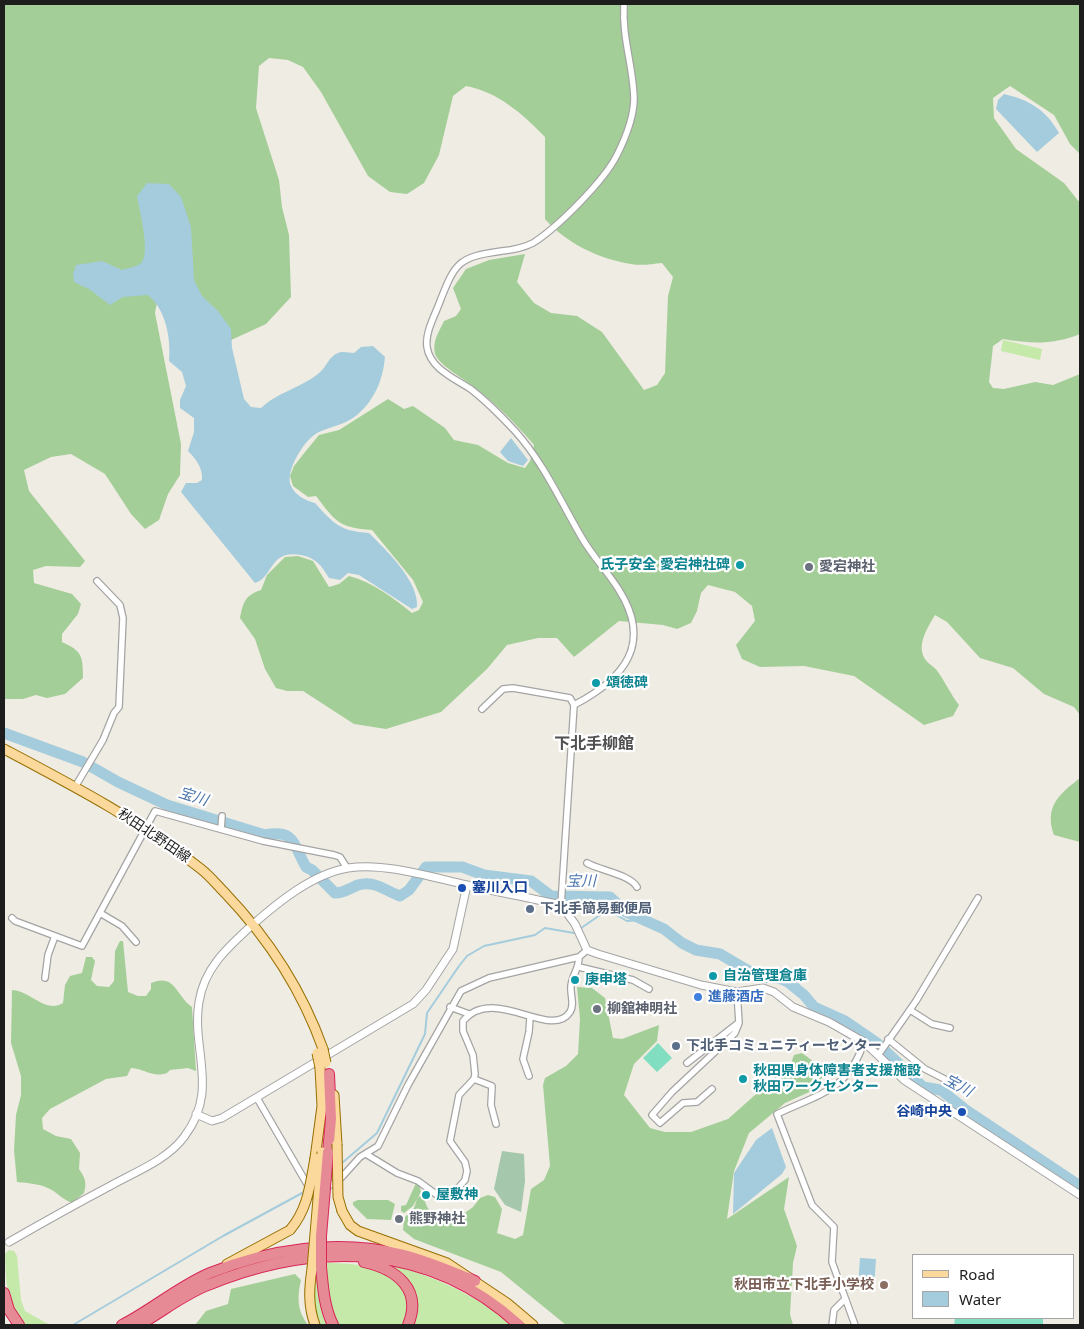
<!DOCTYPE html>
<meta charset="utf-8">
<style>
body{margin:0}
#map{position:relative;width:1084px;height:1329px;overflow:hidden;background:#efece3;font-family:"Noto Sans",sans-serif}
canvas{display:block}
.frame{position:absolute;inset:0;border:5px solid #1d1d1d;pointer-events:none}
.legend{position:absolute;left:912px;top:1254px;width:162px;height:65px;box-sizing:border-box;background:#fff;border:1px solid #a5a5a5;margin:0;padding:6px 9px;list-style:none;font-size:15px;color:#1d1d1d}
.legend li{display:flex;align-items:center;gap:10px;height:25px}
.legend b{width:25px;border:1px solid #a5a5a5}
</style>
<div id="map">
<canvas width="1084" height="1329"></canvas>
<div class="frame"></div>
<ul class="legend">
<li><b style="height:6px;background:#fbd89c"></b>Road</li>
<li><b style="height:14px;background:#a4ccdc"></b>Water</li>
</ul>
</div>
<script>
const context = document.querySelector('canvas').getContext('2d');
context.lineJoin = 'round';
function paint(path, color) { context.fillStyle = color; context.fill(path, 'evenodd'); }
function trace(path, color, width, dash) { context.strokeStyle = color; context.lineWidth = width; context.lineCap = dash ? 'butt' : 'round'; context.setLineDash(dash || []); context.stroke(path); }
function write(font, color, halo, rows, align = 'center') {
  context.font = font + ' "Noto Sans","Noto Sans JP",sans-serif'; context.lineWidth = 4.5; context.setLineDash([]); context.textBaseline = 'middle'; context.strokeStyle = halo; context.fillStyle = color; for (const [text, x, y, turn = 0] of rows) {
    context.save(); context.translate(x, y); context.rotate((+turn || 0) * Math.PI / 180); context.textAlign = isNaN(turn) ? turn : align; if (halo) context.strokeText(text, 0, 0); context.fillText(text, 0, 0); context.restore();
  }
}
paint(new Path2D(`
 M1003 340 1042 349 1040 360 1001 351Z
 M9 1250 14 1251 17 1256 21 1300 25 1311 50 1325H24C6 1302 6 1283 5 1254Z
 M324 1263C366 1263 421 1268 405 1325H337L332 1312Z
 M384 1263C439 1277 469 1293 515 1325H412C416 1289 416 1284 384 1263Z
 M317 1269 321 1306 330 1325H318L313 1301 314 1270Z`), '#c4e9a9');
paint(new Path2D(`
 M4 4H1080V154L1070 144 1054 115 1010 86 993 98 994 118 1016 149 1064 183 1080 203V334C1052 345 1033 344 1003 339L993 346 989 382 993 388 1004 389 1035 382 1053 385 1080 374V715L1074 707 1044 694 1013 668 980 658 947 622 935 615C928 627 916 645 925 659 928 664 935 667 938 672 946 683 951 695 959 705L953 716 924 725 854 676 804 666 760 667 742 659 736 645 755 621 752 606 735 592 708 585 701 593 697 611 691 623 677 629 663 625 619 621 574 657 557 638H538L507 645 487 669 441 712 386 729 354 724 303 691H287L276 688 265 669 255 639 240 618C243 603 245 595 261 590L267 575 285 557 298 556 313 561 329 587 339 584 349 576C373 582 393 598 412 613L419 610 423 602 413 580 372 530C339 528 335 521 316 496L308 497 293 486 290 476 294 466 305 452 319 435 339 430 388 399 404 409 413 406 445 428 454 440 478 445 508 463 525 468 530 461 534 445C511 418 487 395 457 375 450 370 438 362 435 354 432 341 439 332 444 321L456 316 461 309 453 288 466 269 489 260 525 254 517 282 534 303 551 313 577 316 602 332 644 390 657 385 665 373 668 296 673 277 662 263C652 264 641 266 631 264 599 259 566 243 545 219V137C523 114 498 92 466 86L453 96 439 155 424 183 407 194 390 192 368 176 321 92 303 67 288 60 269 58 259 66 256 108 279 180 282 207 289 235 291 297 266 324 229 341 161 281 155 313 181 444 180 475 168 494 159 520 145 529 131 514 105 474 71 454 51 457 24 470 29 491 85 561 80 567 46 566 33 570 34 583 72 594 81 604 78 614 62 634V642C82 651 83 656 83 678L65 694 47 698 36 695 23 699H4Z
 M1080 778V842L1054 835C1044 807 1059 794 1080 778Z
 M120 941H123L128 992 138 996H146L151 989V983C175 973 175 994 192 1007L196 1071 188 1068 170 1070 167 1073C152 1078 146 1069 131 1068L127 1076 106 1079 50 1109 42 1118 43 1129 56 1136 71 1139 80 1153 79 1169C85 1178 87 1182 84 1193L72 1203C63 1199 59 1195 52 1190 41 1184 29 1183 17 1182L14 1150 16 1115 21 1095V1076L11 1043 12 990C29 990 46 1014 63 1003L65 985 70 976 82 973 86 957H92L95 961 91 980 97 986 109 987 114 981 115 951Z
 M577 987 592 988 605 998 613 1038 622 1039 659 1025 657 1041 634 1064 624 1095 650 1128 665 1132H691L728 1119 791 1063 794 1055 802 1053 821 1067 824 1074 816 1089 785 1103 749 1133 734 1171 727 1219 789 1177 784 1209 797 1246 793 1263 790 1314 793 1325H566L501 1272 414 1239 403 1230 404 1218 414 1208 417 1199 423 1192C425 1208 431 1215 446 1222L458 1218 473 1207 480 1198 488 1195 495 1197 502 1209 497 1233 515 1239 523 1235 531 1189 544 1180 550 1166 543 1085 545 1078 566 1066 578 1054 580 1019Z
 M416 1183 419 1184 421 1192 413 1206 404 1213 401 1211V1206L406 1205Z
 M358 1200H388L395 1204 391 1220 367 1219 353 1205V1202Z
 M295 1274 301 1280C297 1298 297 1310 308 1325H195L206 1311 228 1304 231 1289Z`), '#a4ce98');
paint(new Path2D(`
 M502 1151 524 1154 525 1181 521 1212 505 1205 494 1189Z`), '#a5c7ac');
paint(new Path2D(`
 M658 1043 672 1058 657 1072 643 1058Z
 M955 1318H1043V1325H954Z`), '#81dec0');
paint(new Path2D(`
 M1004 94C1030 100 1046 110 1059 133L1037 152 996 109 998 100Z
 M147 183 169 184 181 197 191 227 194 280 202 296 218 311 231 329 232 348 244 399 251 407 261 408C278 392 301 388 319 373 326 368 329 356 338 353 342 351 349 353 354 353L361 347 373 346 385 357C383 379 375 400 357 415 345 425 332 426 319 432 305 438 284 472 291 486 295 495 306 501 315 503 334 524 340 531 369 533 386 550 419 581 417 607L412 609 359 575 348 573 340 580 329 578C321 565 316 558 301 555 269 549 274 577 255 583L181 492 186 483H197L202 480C203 468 196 459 188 451L194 432V418L180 408V400L186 386 182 372 169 361C171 338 166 310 148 295L123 297 110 305 89 289 74 282 73 274 76 265 102 261 122 270C127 268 137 267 141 263 151 254 139 209 137 196Z
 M511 438 528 460 523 466 508 461 500 452Z
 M772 1128 786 1167 782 1174 733 1214 734 1173 756 1140Z
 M860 1258 876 1259 874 1288 858 1286Z`), '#a4ccdc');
trace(new Path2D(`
 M342 1163 377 1133 425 1034 427 1013 459 966 467 956 484 946 535 935 545 928 574 933 600 915 611 912 627 921 641 920
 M73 1325 223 1236 304 1192`), '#a4ccdc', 2);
trace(new Path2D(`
 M4 733 83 762 118 782 167 805 265 835C296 829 293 845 306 867L312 870 335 893C344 893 350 888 358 885 374 880 386 891 400 896L409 890 426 867H462L484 875 531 881 551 896 610 897 626 912 664 929 682 943 696 950 720 954 759 977 779 978 788 982 804 995 814 1007 845 1021 877 1043 923 1087 941 1090 966 1110 1080 1186`), '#a4ccdc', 11);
const minor = new Path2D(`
 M574 705C624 679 653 644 619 590 608 572 593 557 582 538 561 502 543 462 515 431 502 417 486 401 472 390 456 379 430 369 427 347 425 333 434 317 439 304 455 263 457 257 502 251 513 250 523 248 533 243 558 227 604 181 617 155 625 139 634 116 634 98 633 65 622 39 624 4
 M482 709 503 689 513 688 570 698 574 705 561 905
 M75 787 103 740 114 713 119 707 123 618 120 605 97 581
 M221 829 222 816
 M587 863C599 870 631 875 637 887
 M100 913 122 926 136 942
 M12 918 15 921 82 946 155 811 263 841 334 855 340 857 347 868
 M579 967 633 980 649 989
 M45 978 48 955 55 936
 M450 1007 469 1014
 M910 1010 932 1024 950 1028
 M888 1039 925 1069 962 1088
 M879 1054 916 1001 978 898
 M687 1063 737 1024
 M529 1076 523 1059 529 1032 530 1017
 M474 1079 492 1086 491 1105 496 1124
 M712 1089 697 1102 683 1103 660 1123 652 1115 672 1092 735 1033 739 1023 737 992
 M257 1098 314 1196 341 1178 360 1157 378 1146 408 1085 461 991 489 978 579 957
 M366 1154 397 1173 418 1181 437 1195H444L459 1187 465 1180 467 1171 465 1162 450 1141 459 1095 474 1079 475 1074 473 1055 463 1031V1021C494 984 551 1041 570 1012 575 1004 570 995 571 986 572 975 579 969 579 957L587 950
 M832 1325 834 1310 845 1299
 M855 1325 832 1262 834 1227 812 1205 777 1114C819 1094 848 1091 864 1042`);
const tertiary = new Path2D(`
 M196 1114 212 1121 222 1118 413 1004 426 990 453 949 467 885
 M9 1242C42 1223 76 1204 110 1186 135 1172 167 1160 184 1137 220 1090 191 1050 199 1002 204 969 226 949 250 927 277 903 312 874 348 868 384 862 431 877 467 885 498 892 530 898 561 905L575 924 587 950 598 954 701 985 737 992 763 988 774 992 793 1007 829 1022 864 1042 904 1080 1080 1195`);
const primary = new Path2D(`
 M4 749C72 785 141 821 201 869 210 876 217 885 225 893 269 939 302 990 323 1049
 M334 1095 337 1144
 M315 1158 322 1106 320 1068
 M342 1211 350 1225 358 1231 447 1263 507 1303 533 1325
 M227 1264 290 1230
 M312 1269C309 1288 308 1306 315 1325`);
const motorway = new Path2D(`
 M328 1152 331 1119 329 1074
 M364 1262C396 1269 423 1289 408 1325
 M321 1267C323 1287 324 1307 333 1325
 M4 1293 9 1310 19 1325
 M122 1325C152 1310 179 1286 210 1273 270 1249 337 1239 400 1254 426 1260 451 1271 475 1281
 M139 1325C162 1312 184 1294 208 1285 316 1241 429 1242 519 1325`);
trace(minor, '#a4a4a4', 8);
trace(tertiary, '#a4a4a4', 9);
trace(primary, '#966f01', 11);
trace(motorway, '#d82556', 12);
trace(minor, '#fff', 5.5);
trace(tertiary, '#fff', 7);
trace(primary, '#fbd89c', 9);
trace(motorway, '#e68b96', 10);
const primaryBridge = new Path2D(`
 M323 1049 326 1063
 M317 1053 320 1068
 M337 1144 338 1197 342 1211
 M290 1230C308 1209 310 1185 315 1158
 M312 1269 322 1152`);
const motorwayBridge = new Path2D(`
 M321 1267V1236L328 1152`);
trace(primaryBridge, '#966f01', 11, []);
trace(motorwayBridge, '#d82556', 12, []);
trace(primaryBridge, '#fbd89c', 9);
trace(motorwayBridge, '#e68b96', 10);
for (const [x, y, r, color] of [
 [740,565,5,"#0f9aa8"],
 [809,567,5,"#6b7280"],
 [596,683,5,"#0f9aa8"],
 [462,888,5,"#1a4fb4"],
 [530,909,5,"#5c6f8a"],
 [713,976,5,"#0f9aa8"],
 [575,980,5,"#0f9aa8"],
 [698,997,5,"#3f7fe0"],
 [597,1009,5,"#6b7280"],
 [676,1046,5,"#5c6f8a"],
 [743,1079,5,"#0f9aa8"],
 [962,1112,5,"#1a4fb4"],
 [426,1195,5,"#0f9aa8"],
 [399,1219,5,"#6b7280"],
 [884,1285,5,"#8d6e63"]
]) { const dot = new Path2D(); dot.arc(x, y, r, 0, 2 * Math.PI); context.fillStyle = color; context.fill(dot); trace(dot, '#fff', 2); }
write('bold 14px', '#0d838f', '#fff', [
 ["氏子安全 愛宕神社碑",730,565,"right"],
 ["頌徳碑",606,683],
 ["自治管理倉庫",723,976],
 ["庚申塔",585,980],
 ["秋田県身体障害者支援施設",753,1071],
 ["秋田ワークセンター",753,1087],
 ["屋敷神",436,1195]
], 'left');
write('bold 14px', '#5b616d', '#fff', [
 ["愛宕神社",819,567],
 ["柳舘神明社",607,1009],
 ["熊野神社",409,1219]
], 'left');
write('14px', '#1d1d1d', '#fff', [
 ["秋田北野田線",154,836,34]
]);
write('bold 14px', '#164399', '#fff', [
 ["塞川入口",472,888],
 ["谷崎中央",952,1112,"right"]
], 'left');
write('bold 14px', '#4e5e75', '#fff', [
 ["下北手簡易郵便局",540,909],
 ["下北手コミュニティーセンター",686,1046]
], 'left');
write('bold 14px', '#366cbe', '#fff', [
 ["進藤酒店",708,997]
], 'left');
write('bold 14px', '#785e54', '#fff', [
 ["秋田市立下北手小学校",874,1285]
], 'right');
write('italic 15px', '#4a75ad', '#fff', [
 ["宝川",193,797,18],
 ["宝川",581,882],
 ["宝川",958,1086,28]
]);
write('bold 16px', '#505050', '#fff', [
 ["下北手柳館",594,744]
]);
</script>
